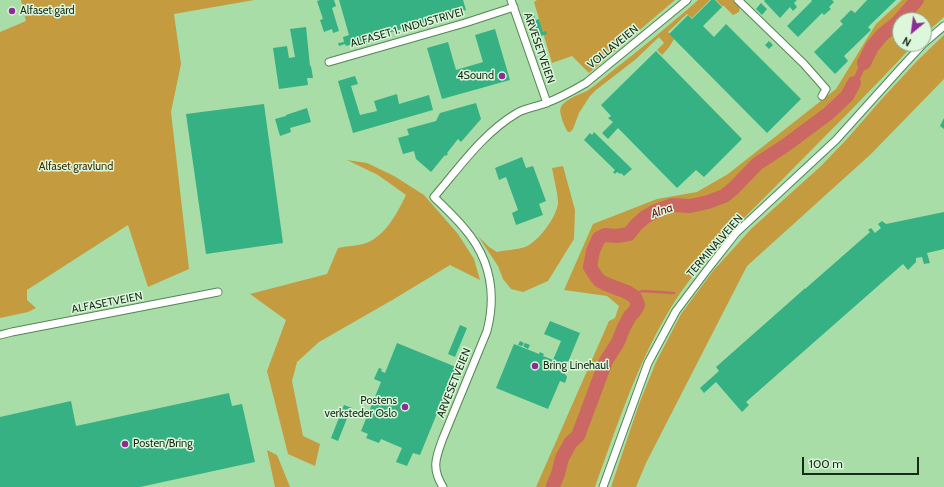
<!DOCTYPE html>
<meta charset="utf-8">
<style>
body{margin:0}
#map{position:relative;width:944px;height:487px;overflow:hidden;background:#a9dda7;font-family:Cabin,sans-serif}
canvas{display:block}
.north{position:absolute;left:892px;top:12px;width:40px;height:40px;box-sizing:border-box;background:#dcf7db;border:1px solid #8da68d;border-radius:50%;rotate:209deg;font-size:11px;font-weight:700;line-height:16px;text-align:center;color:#172c17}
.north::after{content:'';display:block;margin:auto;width:14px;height:18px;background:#8c2c95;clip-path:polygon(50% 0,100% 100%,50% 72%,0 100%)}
.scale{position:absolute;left:802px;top:457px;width:117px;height:18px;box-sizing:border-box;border:2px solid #172c17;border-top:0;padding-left:5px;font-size:12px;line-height:14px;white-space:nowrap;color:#172c17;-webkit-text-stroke:3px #dcf7db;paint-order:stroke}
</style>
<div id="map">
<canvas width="944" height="487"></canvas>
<div class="north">N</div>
<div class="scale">100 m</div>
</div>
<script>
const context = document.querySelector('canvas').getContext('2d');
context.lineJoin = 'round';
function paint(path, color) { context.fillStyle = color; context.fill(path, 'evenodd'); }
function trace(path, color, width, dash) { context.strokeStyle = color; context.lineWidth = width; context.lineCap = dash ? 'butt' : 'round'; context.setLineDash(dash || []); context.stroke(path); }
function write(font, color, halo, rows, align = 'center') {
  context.font = font + ' Cabin,sans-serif'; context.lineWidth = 3; context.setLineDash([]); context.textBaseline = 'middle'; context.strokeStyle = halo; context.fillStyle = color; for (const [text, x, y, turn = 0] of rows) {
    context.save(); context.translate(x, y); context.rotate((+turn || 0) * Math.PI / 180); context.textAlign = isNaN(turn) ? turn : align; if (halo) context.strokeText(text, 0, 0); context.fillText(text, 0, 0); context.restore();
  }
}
paint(new Path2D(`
 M21 0H254L174 14 181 64 171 112 189 269 148 287 128 225 27 290V300L36 308 28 312 0 318V32L26 21Z
 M537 0H675L589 73 572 56 552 63 534 2Z
 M698 0H710L692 18 687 14 668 32 674 39C671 45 667 50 662 55L657 50 664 43 659 37 636 59 596 90 590 96 579 113 573 129 570 132H568C565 128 558 112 561 107 564 100 580 94 587 91 597 84 607 75 616 68 641 49 664 29 688 9Z
 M716 0H734L740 6 739 12 733 15 724 6H722Z
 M902 0H944V17L924 35V20H900V44H914C871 91 826 135 781 181 741 221 700 260 670 309 637 364 617 426 595 487H536L609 321 615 318 619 306 607 296 564 290 593 224 657 199 697 192 728 174 836 89 876 24Z
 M944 35V79L871 154 747 266 646 463 636 487H611L639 404 656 362 681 314 713 271 751 229 821 166 847 139 880 101 917 61Z
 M347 160 367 163 394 176 424 195 458 234 474 259 480 280 450 265 394 299 319 342 297 362 292 381 303 436 320 444 315 466 288 454 267 371 286 320 250 294 327 274 338 248C347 246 355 246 363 244 385 238 397 213 406 195L378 175Z
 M563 166 575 210 574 239 548 281 523 292 511 289 503 279 498 266 478 236 489 247 497 252C506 250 516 250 525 247 537 243 559 215 558 201 557 190 554 179 552 168Z
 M267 450 277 455 290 487H275Z`), '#c59b3f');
paint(new Path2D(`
 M869 45 874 49 860 79 847 100 842 96C855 81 859 62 869 45Z`), '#cc6863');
trace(new Path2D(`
 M632 296 642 291 674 293`), '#cc6863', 2.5);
trace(new Path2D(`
 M864 63 872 47 882 35 897 23 917 0
 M553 486 558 474 562 458 571 442 578 436 606 361 618 342 624 327 630 316 634 312 638 305C637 303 637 301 636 299 629 289 609 288 599 280 595 276 593 271 590 267L593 251 599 238 605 235 617 236 629 234 636 225 645 217 656 211 672 205 690 206 708 202 724 196 734 188 757 164 786 145 829 113 847 96 854 83`), '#cc6863', 14);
paint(new Path2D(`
 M320 0H334L336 6 332 8 339 31 333 33 332 29 324 32 320 20 323 19 317 1Z
 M339 0H463L466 10 368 39 369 43 364 44 363 41 346 46 345 44 339 46 338 43 344 42 343 37 349 35Z
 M711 0H715L722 7 703 26 714 37 726 24 801 99 767 133 669 34 688 15 692 19Z
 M765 0H797L794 3 797 7 793 11 790 7 780 18 764 1Z
 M811 0H832L834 2 829 7 831 9 824 15 822 13 798 37 787 26 812 1Z
 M867 0H896L868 27 871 30 844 56 848 61 835 74 814 52 843 24 840 21 851 10 855 13Z
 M761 3 767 9 762 15 756 9Z
 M534 15 536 20 539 19 543 32 546 31 547 34 538 37V35L535 36 531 25 530 26 527 19Z
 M306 27 310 66H311L313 78H307L308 85 279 89 273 48 287 46 289 58 295 57 290 29Z
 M495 29 510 80 442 99 427 48 448 42 456 70 483 62 475 35Z
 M769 41 773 45 769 49 765 45Z
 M656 51 742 139 704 177 696 170 677 188 618 128 608 139 602 133 613 122 608 118 611 116 601 105Z
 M355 76 358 84 351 86 360 115 377 111 374 101 397 94 399 104 429 95 433 110 353 133 338 81Z
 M476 103 481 119 461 142 458 139 447 153 448 154 446 156 445 155 431 172 416 159 414 151 403 154 398 138 409 135 407 129 436 121 440 113Z
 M264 104 283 243 206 254 186 114Z
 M307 108 311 122 290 128 291 132 280 136 275 119 286 116V115Z
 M944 118V129L940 126Z
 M594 132 632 169 624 176 621 173 620 174 617 172 615 174 613 172 615 170 584 140 590 133 592 135Z
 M522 157 526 168 533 166 546 201 539 204 543 215 516 225 512 213 518 210 506 177 499 180 495 168Z
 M944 212V249L927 253 930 263 924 264 922 257 916 258V262L908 270 903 264 746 402 749 405 742 412 716 382 704 393 700 388 719 371 716 367 802 291 805 288V289L870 232 868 230 871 228 875 233 881 228 878 224 882 221 886 224Z
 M550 321 580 333 564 372 567 377 565 383 560 381 548 409 496 388 514 344 539 354 540 352 544 354 543 356 553 360 561 341 544 334Z
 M460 325 467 328 455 357 448 354Z
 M520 341 524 343 522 346 518 345Z
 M397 343 456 367 420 455 413 453 407 466 396 462 402 448 381 439 379 443 366 438 368 434 361 431 381 382 374 379 378 370 379 368 382 369 381 371 385 373Z
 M525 343 530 345 528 349 523 346Z
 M229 393 232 406 242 404 255 462 140 487H0V417L71 401 76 426Z
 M344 405 352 408 351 410 354 411 352 417 348 416 338 441 331 438Z`), '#35b183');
const street = new Path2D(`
 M511 0 547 103
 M738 0 804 64 826 89 822 96
 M924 43 944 26
 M329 62 465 23 514 7
 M0 335 12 332 218 292
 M443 487C431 468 436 457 443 438L487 331C497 292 490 258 464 228 455 217 444 207 434 197 459 168 483 133 517 113 525 108 536 107 546 103 560 98 574 90 586 83L687 0
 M603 487 648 363 676 311 707 270 736 233 836 140 900 69 923 44`);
trace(street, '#548554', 9);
trace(street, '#fff', 7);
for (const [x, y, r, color] of [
 [12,11,4,"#8c2c95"],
 [502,76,4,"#8c2c95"],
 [535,366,4,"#8c2c95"],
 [405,407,4,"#8c2c95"],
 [125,444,4,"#8c2c95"]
]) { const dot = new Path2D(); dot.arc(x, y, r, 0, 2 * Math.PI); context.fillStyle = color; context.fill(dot); trace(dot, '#dcf7db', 1.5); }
write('11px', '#172c17', '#dcf7db', [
 ["Alfaset gård",20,11],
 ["4Sound",494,76,"right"],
 ["Bring Linehaul",543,366],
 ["Postens",397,401,"right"],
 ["verksteder Oslo",397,414,"right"],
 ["Posten/Bring",133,444]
], 'left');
write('11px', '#172c17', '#dcf7db', [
 ["ALFASET 1. INDUSTRIVEI",407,28,-16],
 ["VOLLAVEIEN",613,47,-39],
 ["ARVESETVEIEN",539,48,71],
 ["TERMINALVEIEN",715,246,-49],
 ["ALFASETVEIEN",107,303,-11],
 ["ARVESETVEIEN",454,383,-68]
]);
write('11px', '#443105', '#dcf7db', [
 ["Alfaset gravlund",76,167]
]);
write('italic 12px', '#711419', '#dcf7db', [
 ["Alna",662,211,-19]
]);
</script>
